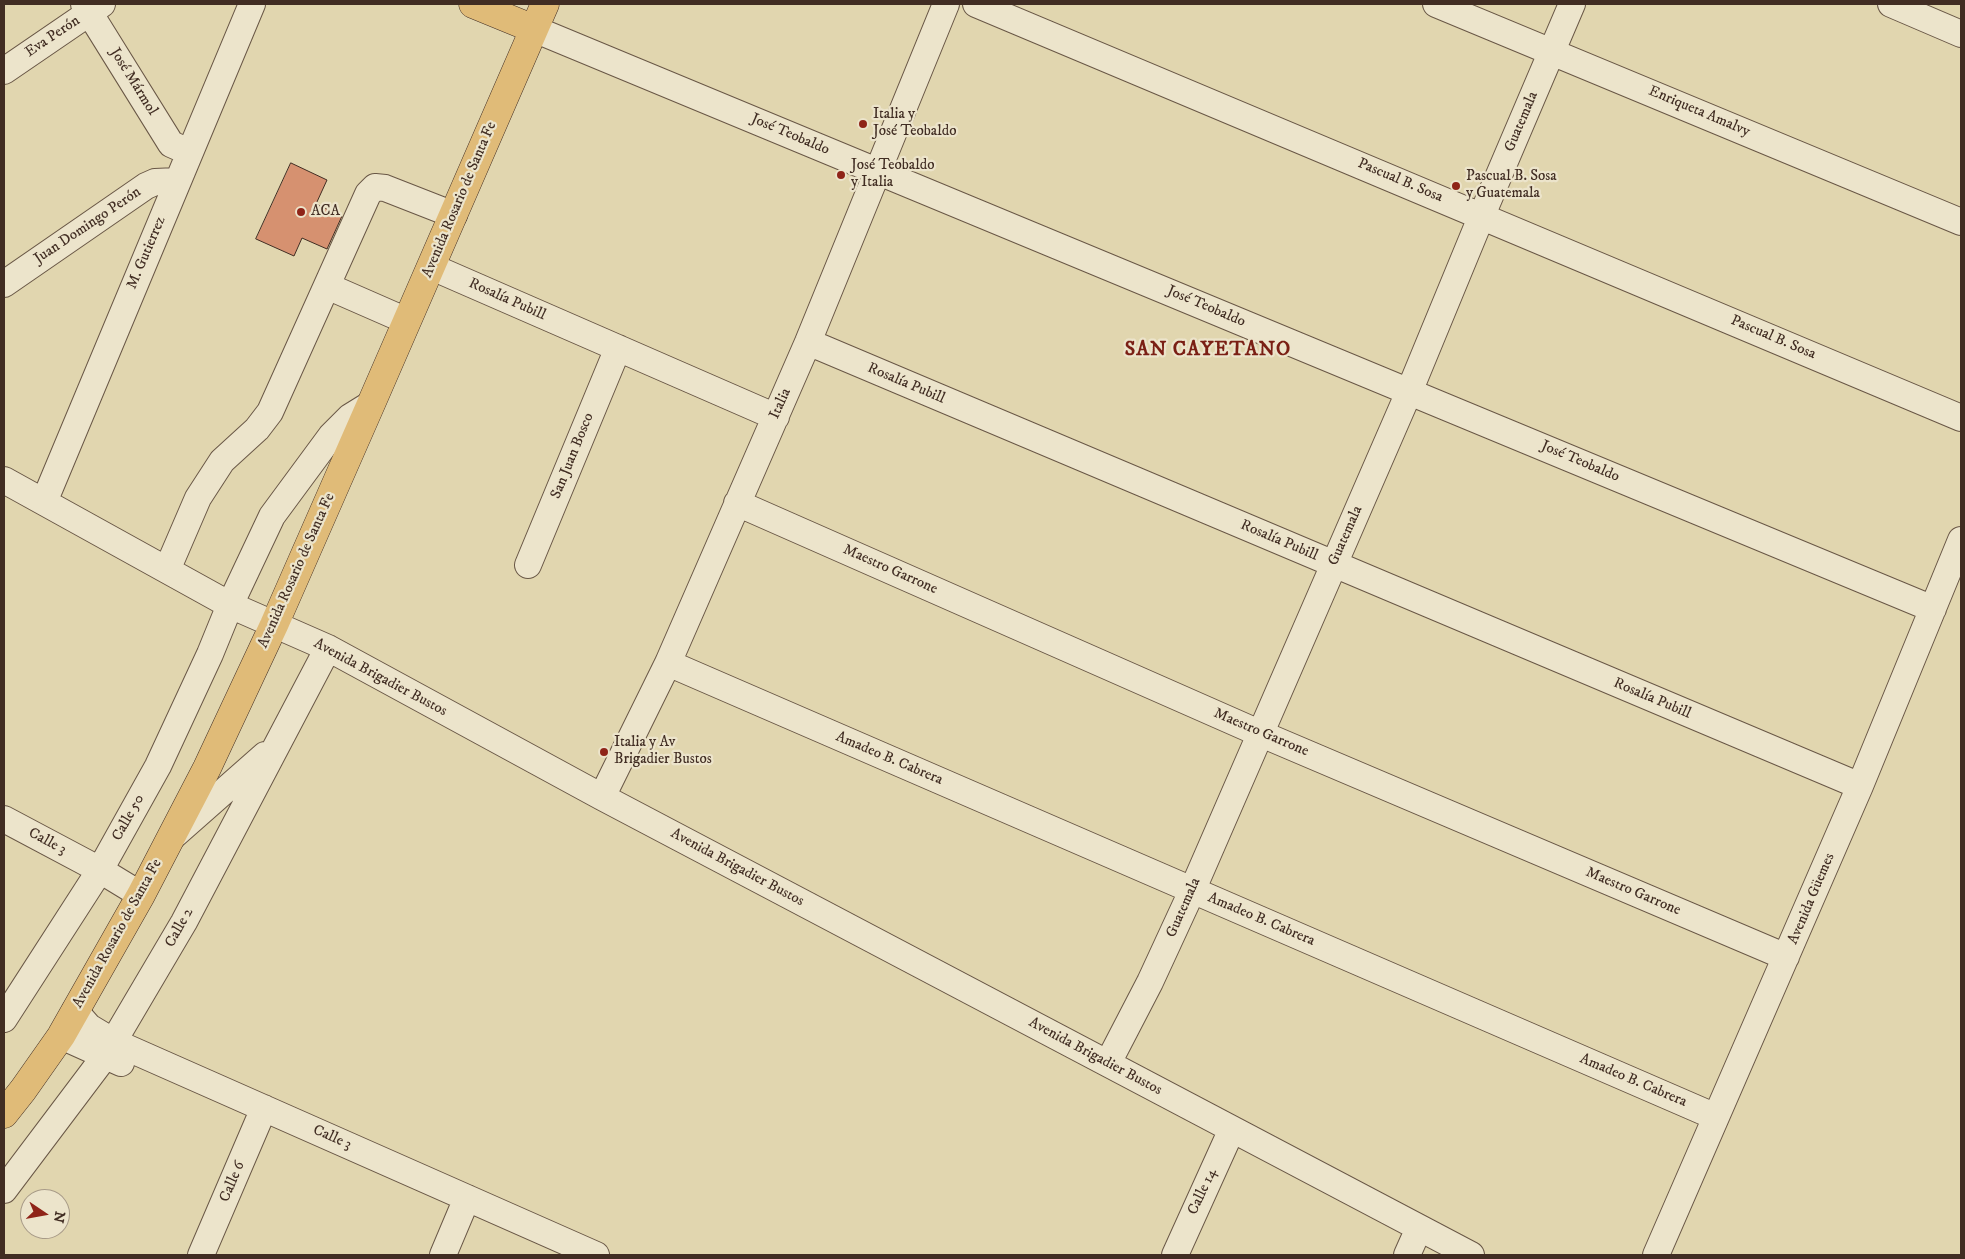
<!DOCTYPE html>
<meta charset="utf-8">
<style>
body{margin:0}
#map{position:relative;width:1965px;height:1259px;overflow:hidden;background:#e1d6af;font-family:"IM FELL DW Pica",serif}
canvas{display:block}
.frame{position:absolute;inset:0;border:5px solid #412d23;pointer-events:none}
.north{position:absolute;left:20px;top:1189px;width:50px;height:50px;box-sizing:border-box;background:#ece4cb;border:1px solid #a89b88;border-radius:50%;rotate:102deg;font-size:14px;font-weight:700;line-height:20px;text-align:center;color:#412d23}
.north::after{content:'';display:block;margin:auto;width:18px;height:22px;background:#8f2418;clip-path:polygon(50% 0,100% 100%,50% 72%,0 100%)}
</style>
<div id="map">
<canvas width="1965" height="1259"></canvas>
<div class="frame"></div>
<div class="north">N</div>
</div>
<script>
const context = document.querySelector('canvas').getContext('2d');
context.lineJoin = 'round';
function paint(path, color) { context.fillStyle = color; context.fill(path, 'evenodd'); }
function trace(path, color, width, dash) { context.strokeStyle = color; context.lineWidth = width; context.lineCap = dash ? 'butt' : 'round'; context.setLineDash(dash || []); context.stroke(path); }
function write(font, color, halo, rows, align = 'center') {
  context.font = font + ' "IM FELL DW Pica",serif'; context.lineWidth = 4.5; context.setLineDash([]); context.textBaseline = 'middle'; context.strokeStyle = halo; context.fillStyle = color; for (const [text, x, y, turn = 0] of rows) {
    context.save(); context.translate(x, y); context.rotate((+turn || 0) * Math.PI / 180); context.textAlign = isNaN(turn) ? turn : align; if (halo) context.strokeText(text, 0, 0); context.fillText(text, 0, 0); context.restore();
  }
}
const building = new Path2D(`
 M291 163 327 180 316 204 342 216 327 249 302 238 294 256 256 239Z`);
paint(building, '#d69170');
trace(building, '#412d23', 1);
const minor = new Path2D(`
 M84 4 171 144 189 152
 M976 4 1961 418
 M1436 4 1961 222
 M1891 4 1961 34
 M534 29 1933 609
 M4 71 102 4
 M432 267 776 417
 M4 284 146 186 155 182 177 181
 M327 286 407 321
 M808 342 1860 786
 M4 480 230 605 328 648 602 797 1471 1255
 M44 502 252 4
 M737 503 1259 733 1786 957
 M528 565 618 348
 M167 570 198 498 222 461 257 429 270 412 368 194 375 187 385 188 454 215
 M668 663 1716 1117
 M602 797 668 663 808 342 946 4
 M4 819 100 870 141 895
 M172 837 265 755
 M75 1011 89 1027 114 1042 596 1255
 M4 1019 100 870 158 766 210 654 230 605 272 516 331 436 350 417 371 404
 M61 1036 121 1063
 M1108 1063 1150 982 1192 891 1409 392 1482 215 1572 4
 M4 1190 105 1056 184 922 328 648
 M201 1255 264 1108
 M443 1255 467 1198
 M1175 1255 1232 1129
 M1407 1255 1419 1228
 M1656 1255 1860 786 1961 540`);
const major = new Path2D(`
 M473 4 534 29
 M4 1114 23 1090 61 1036 141 895 207 768 274 625 371 404 545 4`);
trace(minor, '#695746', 28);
trace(major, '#412d23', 29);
trace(minor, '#ece4cb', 26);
trace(major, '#e0bb78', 28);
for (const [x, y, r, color] of [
 [863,124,5,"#8f2418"],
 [841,175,5,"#8f2418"],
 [1456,186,5,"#8f2418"],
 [301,212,5,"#8f2418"],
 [604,752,5,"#8f2418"]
]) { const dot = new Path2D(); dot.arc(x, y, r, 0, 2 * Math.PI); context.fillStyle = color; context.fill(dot); trace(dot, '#ece4cb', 2); }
write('15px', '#412d23', '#ece4cb', [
 ["Eva Perón",53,37,-34],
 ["José Mármol",133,82,58],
 ["Enriqueta Amalvy",1699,112,23],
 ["Guatemala",1522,122,-67],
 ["José Teobaldo",790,135,23],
 ["Pascual B. Sosa",1400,181,23],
 ["Avenida Rosario de Santa Fe",460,200,-67],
 ["Juan Domingo Perón",88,226,-34],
 ["M. Gutierrez",147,253,-67],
 ["Rosalía Pubill",507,300,24],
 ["José Teobaldo",1206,307,23],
 ["Pascual B. Sosa",1773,338,23],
 ["Rosalía Pubill",906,384,23],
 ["Italia",781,404,-66],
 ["San Juan Bosco",573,456,-68],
 ["José Teobaldo",1580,462,23],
 ["Guatemala",1346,536,-66],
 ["Rosalía Pubill",1279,541,23],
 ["Maestro Garrone",890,570,24],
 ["Avenida Rosario de Santa Fe",297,571,-66],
 ["Avenida Brigadier Bustos",380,678,28],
 ["Rosalía Pubill",1652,699,23],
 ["Maestro Garrone",1261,733,23],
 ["Amadeo B. Cabrera",889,759,23],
 ["Calle 50",129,818,-61],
 ["Calle 3",47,842,28],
 ["Avenida Brigadier Bustos",737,868,28],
 ["Maestro Garrone",1633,892,23],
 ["Avenida Güemes",1812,899,-67],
 ["Guatemala",1184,908,-66],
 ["Amadeo B. Cabrera",1261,920,23],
 ["Calle 2",180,928,-61],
 ["Avenida Rosario de Santa Fe",118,934,-61],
 ["Avenida Brigadier Bustos",1095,1057,28],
 ["Amadeo B. Cabrera",1633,1081,23],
 ["Calle 3",332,1138,24],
 ["Calle 6",233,1182,-67],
 ["Calle 14",1203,1192,-65]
]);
write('15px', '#412d23', '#ece4cb', [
 ["Italia y",873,115],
 ["José Teobaldo",873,132],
 ["José Teobaldo",851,166],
 ["y Italia",851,183],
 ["Pascual B. Sosa",1466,177],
 ["y Guatemala",1466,194],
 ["ACA",311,212],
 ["Italia y Av",614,743],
 ["Brigadier Bustos",614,760]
], 'left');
context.letterSpacing = '1px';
write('bold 20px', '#7a1f14', '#ece4cb', [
 ["SAN CAYETANO",1208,351]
]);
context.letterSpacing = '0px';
</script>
